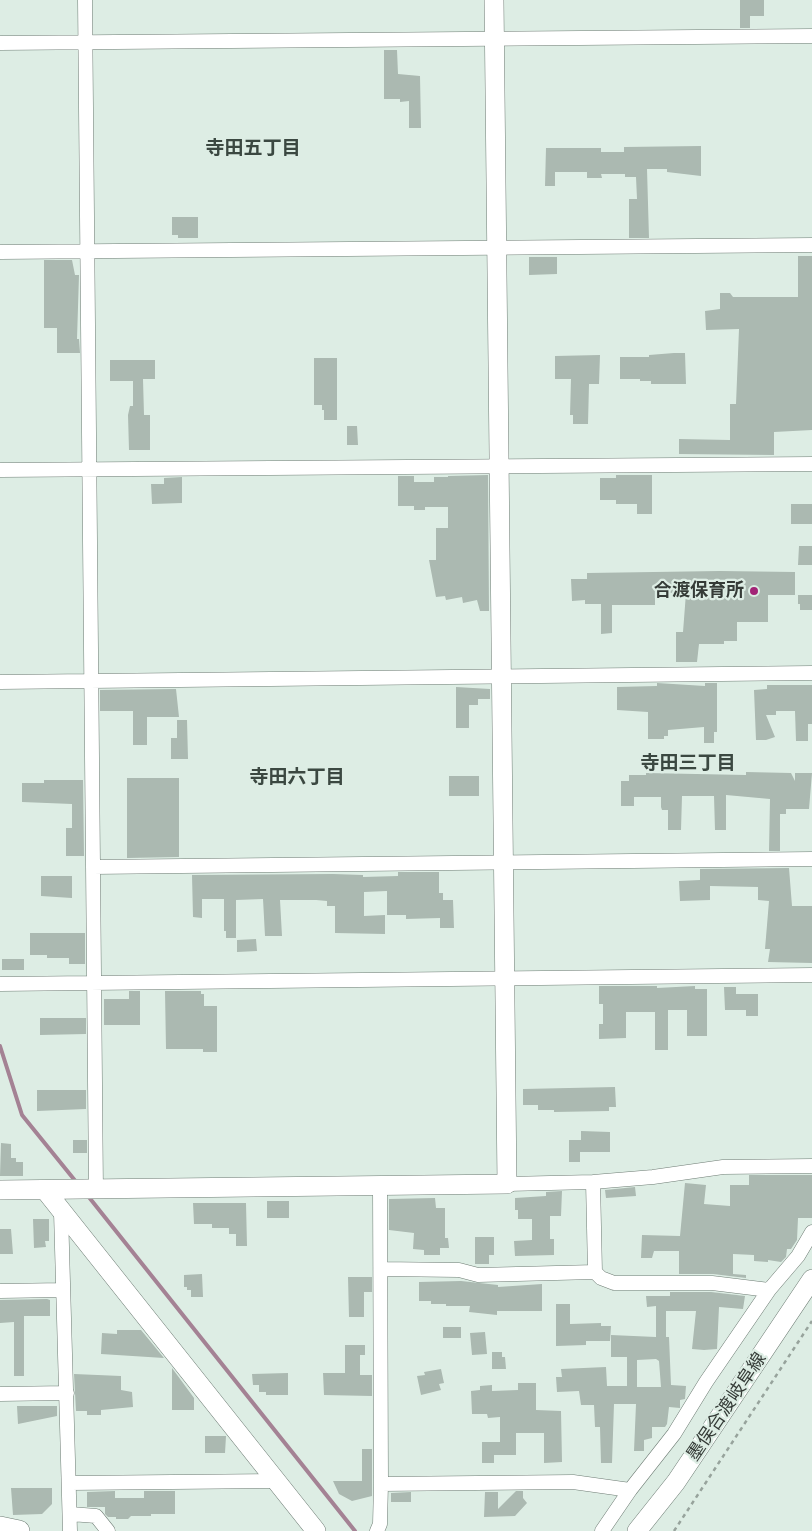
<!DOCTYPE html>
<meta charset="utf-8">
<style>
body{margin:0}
canvas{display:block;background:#ddede4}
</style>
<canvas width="812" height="1531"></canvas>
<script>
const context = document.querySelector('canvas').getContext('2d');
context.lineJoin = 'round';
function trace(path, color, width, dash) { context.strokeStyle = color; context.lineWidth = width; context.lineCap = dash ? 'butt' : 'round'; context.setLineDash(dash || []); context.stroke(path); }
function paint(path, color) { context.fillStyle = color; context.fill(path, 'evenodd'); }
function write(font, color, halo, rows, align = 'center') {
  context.font = font + ' Arial,"Noto Sans JP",sans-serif'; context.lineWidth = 4.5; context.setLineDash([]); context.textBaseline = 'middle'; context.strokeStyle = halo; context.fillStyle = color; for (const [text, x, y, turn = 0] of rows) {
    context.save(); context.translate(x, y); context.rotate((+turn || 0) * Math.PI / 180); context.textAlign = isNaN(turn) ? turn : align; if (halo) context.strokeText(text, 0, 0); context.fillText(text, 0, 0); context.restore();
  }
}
trace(new Path2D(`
 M0 1046 22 1115 77 1183
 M88 1196 355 1531`), '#a48294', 4);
paint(new Path2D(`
 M740 0H764V16H750V28H740Z
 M384 50H397L398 74 420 76 421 128H409V101L400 102V99H384Z
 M701 146V176L667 172V169H647L649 238H629V199H637L636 177H625V174H601L602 178H587V172H555V186H545L546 148H601V152H624V147Z
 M172 217H198V238H178V235H172Z
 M798 256H812V430L774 432V455L679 454V439L730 440V404H736L739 329 706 330 705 311 720 309V293H730L733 297H798Z
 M529 257H557V274L529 275Z
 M44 260H72L75 275H79L77 339H79L80 353H57V328H44Z
 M674 353H685L686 384H651V381H640V379H620V357H649V355Z
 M600 355 599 384H589L588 424H573V415H570L571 379H555V356Z
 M314 358H337V420H324V410H322V405H314Z
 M110 360H155V379H143L144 415H150V450H129L128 415 130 406H133V381H110Z
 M347 426H357L358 445H347Z
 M488 475 489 611H480L477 600 463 603 462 597 446 600 445 596 436 597 429 560H436V528H448V507H425V510H414V506H398V476H414V482H434V477H448V476Z
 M616 475H652V514H637V504H616V500H600V478H616Z
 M182 477V503L152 504 151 484H164V478Z
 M791 504H812V524H791Z
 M799 546H812V565H798Z
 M720 571 795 572V595H768V622H737V641H724V644H699L697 662H676V632H683L686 593H655V605H612V633L601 634V604H585V600L572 601 571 579H587V573Z
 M798 595H812V610H800V604H798Z
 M657 683 705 686V683H717V732H714V743H704V727L668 730V736H664V739H648V712L617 710V687L657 686Z
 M767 685H812V724H808V741H796L795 711H776V715H766L775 737 766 740H756L754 690 767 689Z
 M456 687 490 689V699H478V705H469V728H456Z
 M176 689 179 717H147V745H133V711H100V690Z
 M177 720H187L188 759H171V738H177Z
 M746 772 791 773 795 781V773H812L809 809H786V814H780V851H769L770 799 726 795V830H715L714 796H682L681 830H668V810H662L661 807V797H634V806H621V781H629V775H646V773L746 775Z
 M449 776H479V796H449Z
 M127 778H179V857L127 858Z
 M44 780H83L84 856H66V828H72V804L22 802V783H44Z
 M789 868 792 906H812V963L768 962 770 949H765L769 901 758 900V887L710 886V900L680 901 679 881 700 880V869Z
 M398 872H439V893H443V900H453L454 928H440V918L406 919V915H387V891L364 892V916L385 915V934L335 933V906H327V901L316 900H280L282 936H265L263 899 236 900V938H226V931H224V899H202V918L193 917 192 875 333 874 363 875V877L398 876Z
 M41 876H72V898L41 896Z
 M30 933H85V964H69V958H47V955H30Z
 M256 939 257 951 237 952V940Z
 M2 959H24V970H2Z
 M599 986H657V988L695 986V989H707V1036H687V1010H668V1050H655V1012H626V1038L599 1039V1024H603V1004H599Z
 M724 987H736V994H758V1016H746V1010H725Z
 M129 991H140V1025H104V999H129Z
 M165 991H201V994H204V1006H217V1052H203V1049H166Z
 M40 1018H86V1034L40 1035Z
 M615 1087 616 1107H609V1111L554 1112V1110H538V1105H523V1089Z
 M37 1090H86V1109L37 1111Z
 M581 1131 610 1132V1152H580V1162H569V1140H581Z
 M73 1140H87V1153H73Z
 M1 1143 11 1144V1158H16V1162H23V1176H0Z
 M749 1175H812V1218H798L797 1240 791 1249H787L786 1257 781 1262 768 1260V1262L754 1261V1255L733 1254V1274L746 1275V1278L713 1274H679V1251H654L652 1258H641L642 1235 680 1236 685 1183 706 1185 704 1204 730 1206V1185H749Z
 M635 1187 636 1196 606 1198 605 1190Z
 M562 1191 561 1216H550V1239H554V1255L515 1256 514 1241 532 1240V1219H518V1210H515V1198L546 1196V1192Z
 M435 1198 436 1208H445V1238H448L449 1248H440V1255H424V1250L413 1249 414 1233 389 1230V1199Z
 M267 1201H289V1218H267Z
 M193 1203H246L247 1246H236V1234H229V1228H212V1224H194Z
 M33 1219H49V1241H45L46 1247 34 1248Z
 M0 1229H11L13 1254H0Z
 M475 1237H494V1255H489V1264H475Z
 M202 1274 203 1297H191V1290H187V1287H184V1275Z
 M348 1277H372V1292H364V1317H349Z
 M461 1281 498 1285V1287L542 1284V1311H497V1315L469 1312 470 1306H446V1304H431V1301H419V1282Z
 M670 1292H711L745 1296 743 1309 719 1307 717 1349 704 1350 692 1349 696 1311H666V1337H669L671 1385 686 1386 685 1399 680 1400V1408L669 1407 667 1424 665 1427H652V1438L644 1440V1451H634L636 1404H614L612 1463H601L600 1427H595L594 1405H581L579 1391 557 1392 556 1377H562L561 1369 606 1367 607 1386H627V1357H611V1335L656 1337V1306L647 1307 646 1296H670ZM656 1359 659 1361 661 1387H637V1360Z
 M47 1299 50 1300V1316H24V1376H14V1322L0 1323V1300Z
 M556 1304H570V1324L601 1323V1326H611L610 1341H586V1345L556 1346Z
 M443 1327H461V1338H443Z
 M117 1330H141L164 1358 101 1354 102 1333 117 1334Z
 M485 1332 487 1354 472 1355 470 1333Z
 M345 1345H365V1355H360V1375H372V1396L324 1395 323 1373H345Z
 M492 1352H502V1357H505L506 1369H492Z
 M172 1368 194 1398V1410H172Z
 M441 1369 444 1383 439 1384 441 1390 421 1395 417 1376 425 1375 424 1372Z
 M288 1373V1395H266V1392H259V1385H253L252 1374Z
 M74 1374 121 1376V1390L132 1392 133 1407 101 1410V1415H87V1411H76Z
 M518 1383H536V1410L561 1411 562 1462 544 1463V1433H516V1455H494V1463H482V1442H500V1417L488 1418 487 1414H472L471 1391 480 1390V1386L492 1385V1391L518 1390Z
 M17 1406H57V1416L18 1424Z
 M205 1436H226L225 1453H205Z
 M362 1449H372V1496L352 1501 339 1494 333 1481H362Z
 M11 1488H52V1504L42 1514 13 1515Z
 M115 1491V1498H144V1491H175V1514H151V1516H131L128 1519H116V1517H108L105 1514V1507H87V1492Z
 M516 1491H523V1498L527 1503 515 1516 484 1517 485 1492H498V1509Z
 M411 1492V1502H391V1493Z`), '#abb9b1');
const street = new Path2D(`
 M85 0 96 1189
 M0 43 812 36
 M0 252 812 245
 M0 470 812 464
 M0 682 812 673
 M93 867 812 859
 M0 984 812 975
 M593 1182 595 1272 601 1278 614 1283H712L769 1290
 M507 1184 593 1182 653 1177 723 1167 812 1166
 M61 1212 70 1531
 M381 1269 459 1270 478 1275 595 1272
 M0 1291 63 1290
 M0 1394 67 1393
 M70 1483 275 1481
 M381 1484 573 1482 630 1490
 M71 1514 96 1516 108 1531
 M377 1531 380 1524 381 1484 380 1187
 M602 1531 630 1490 674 1434 706 1382 769 1290 798 1256 812 1232`);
const secondary = new Path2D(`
 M0 1190 507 1184 494 0
 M45 1190 316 1531
 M637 1531 676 1482 812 1279`);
const primary = new Path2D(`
 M0 1527 19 1531`);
trace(street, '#6e7c74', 15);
trace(secondary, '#6e7c74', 20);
trace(primary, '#6e7c74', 22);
trace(new Path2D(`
 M674 1531 812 1321`), '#97a39c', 2.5, [4, 4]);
trace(street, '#fff', 14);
trace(secondary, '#fff', 19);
trace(primary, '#fff', 21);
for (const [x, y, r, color] of [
 [754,591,5,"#a22376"]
]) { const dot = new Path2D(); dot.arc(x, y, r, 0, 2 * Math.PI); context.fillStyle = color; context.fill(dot); trace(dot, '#ddede4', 2); }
write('bold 18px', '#353b37', '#ddede4', [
 ["合渡保育所",744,591]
], 'right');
write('18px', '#353b37', '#ddede4', [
 ["墨俣合渡岐阜線",727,1407,-56]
]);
write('bold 19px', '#3b4841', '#ddede4', [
 ["寺田五丁目",253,149],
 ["寺田三丁目",688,764],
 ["寺田六丁目",297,778]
]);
</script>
